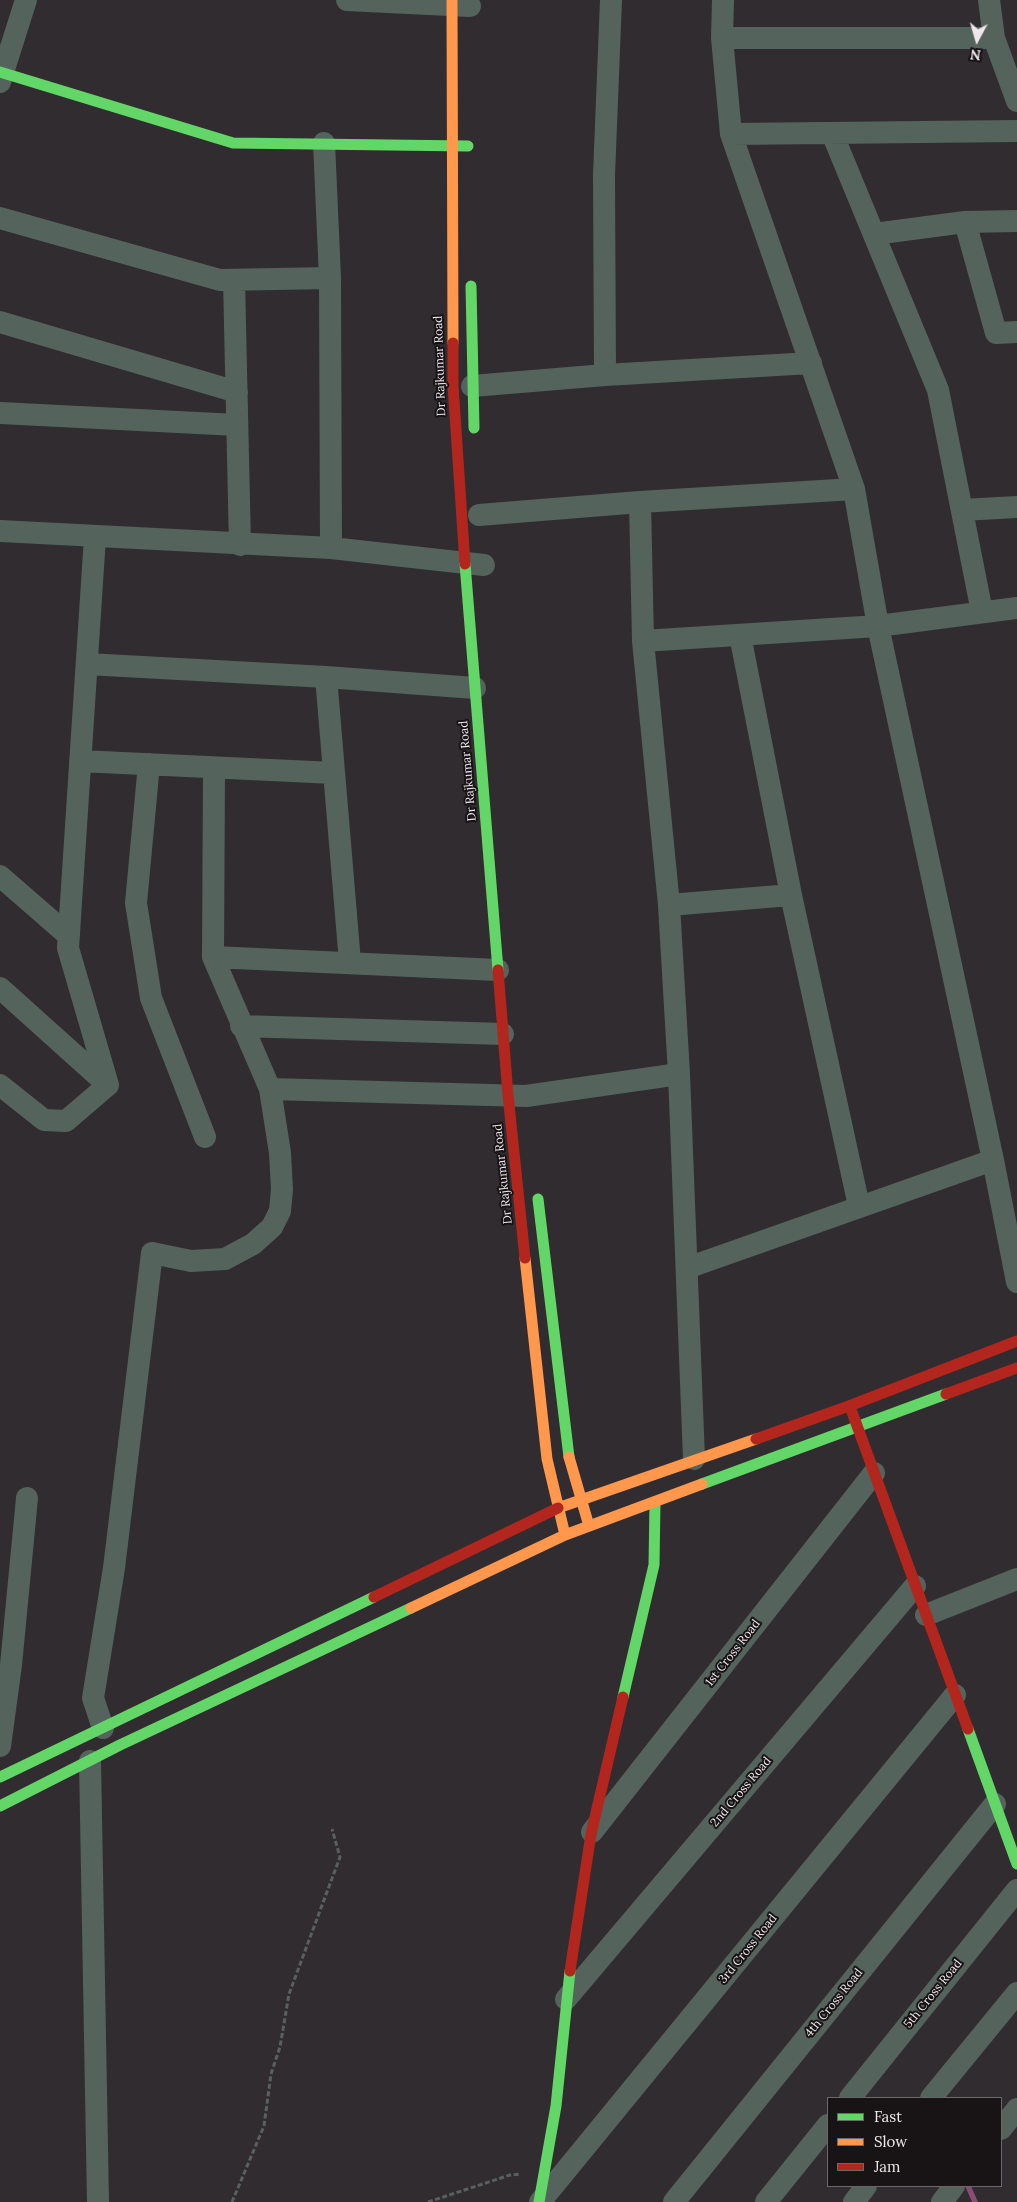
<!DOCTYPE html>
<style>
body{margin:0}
#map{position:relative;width:1017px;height:2202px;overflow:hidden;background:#312c2f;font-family:Lora,serif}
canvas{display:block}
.legend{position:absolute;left:827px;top:2097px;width:175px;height:90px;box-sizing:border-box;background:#181416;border:1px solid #6e686b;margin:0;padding:6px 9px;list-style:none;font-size:15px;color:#eee7eb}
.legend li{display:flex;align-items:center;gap:10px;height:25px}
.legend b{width:25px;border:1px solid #6e686b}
.north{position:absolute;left:952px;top:15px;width:50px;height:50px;-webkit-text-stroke:4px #181416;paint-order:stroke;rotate:186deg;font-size:14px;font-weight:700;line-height:20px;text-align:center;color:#eee7eb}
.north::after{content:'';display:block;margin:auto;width:18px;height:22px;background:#eee7eb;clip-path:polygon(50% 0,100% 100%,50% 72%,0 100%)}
</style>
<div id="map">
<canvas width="1017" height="2202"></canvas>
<ul class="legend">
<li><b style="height:6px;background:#63d668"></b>Fast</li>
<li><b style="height:6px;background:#ff974d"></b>Slow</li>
<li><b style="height:6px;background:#b3261e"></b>Jam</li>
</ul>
<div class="north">N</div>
</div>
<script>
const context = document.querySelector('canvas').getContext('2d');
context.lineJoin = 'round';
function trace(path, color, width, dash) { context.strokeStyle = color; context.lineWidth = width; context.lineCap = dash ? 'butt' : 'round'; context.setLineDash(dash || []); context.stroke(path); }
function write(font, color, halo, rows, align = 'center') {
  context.font = font + ' Lora,serif'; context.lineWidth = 4; context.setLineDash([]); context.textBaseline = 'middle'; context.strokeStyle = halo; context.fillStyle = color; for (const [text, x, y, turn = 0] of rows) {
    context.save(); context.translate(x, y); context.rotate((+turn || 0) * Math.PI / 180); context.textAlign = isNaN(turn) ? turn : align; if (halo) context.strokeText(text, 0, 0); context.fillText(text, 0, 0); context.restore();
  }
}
trace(new Path2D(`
 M968 2186 975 2202`), '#894d75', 5.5);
trace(new Path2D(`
 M232 2202 264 2126 271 2074 280 2047 289 1994 340 1857 332 1829
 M428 2202 510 2175 521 2174`), '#58615d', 3, [5, 2.5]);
trace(new Path2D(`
 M347 0 470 6
 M723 0 722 38 731 134 854 489 878 626 993 1160 1017 1282
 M989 0 994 38 1017 101
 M722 38H994
 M0 82 26 0
 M832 133 938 390 982 612
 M731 134 1017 131
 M324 143 330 278 331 548
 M0 218 220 280 330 278
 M965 222 996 333 1017 332
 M874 234 965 222 1017 221
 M234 280 240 545
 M0 322 237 392
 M605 375 604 175 611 0
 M472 386 605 375 811 363
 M0 413 237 425
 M640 502 643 641 669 905 679 1074 694 1459
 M962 510 1017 507
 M479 515 640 502 854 489
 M0 531 331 548 484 565
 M95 537 68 948 108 1085
 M740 635 791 895 859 1206
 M643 641 878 626 1017 608
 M87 664 326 677 475 688
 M326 677 350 962
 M80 761 334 773
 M149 764 136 903 151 998 205 1137
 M0 876 69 936
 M669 905 791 895
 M213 957 498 970
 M0 988 108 1085
 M241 1026 503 1034
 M0 1085 44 1120 66 1121 108 1085
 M270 1089 526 1096 679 1074
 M687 1268 993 1160
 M926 1615 1017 1579
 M103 1728 93 1698 114 1568 152 1253 191 1261 225 1259 253 1244 272 1227 280 1211 282 1189 280 1153 270 1089 213 957 214 768
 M0 1746 11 1665 27 1498
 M90 1761 98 2202
 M592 1832 874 1473
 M566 1999 915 1586
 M850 2098 1017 1890
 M931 2098 1017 1993
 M1001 2129 1017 2109
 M540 2202 955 1695
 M674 2202 995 1804
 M766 2202 828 2125
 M854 2202 866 2186
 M942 2202 954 2186`), '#55635d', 22);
trace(new Path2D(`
 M0 72 233 143 468 146
 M471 286 474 428
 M465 564 498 970
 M538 1199 569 1457
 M702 1484 946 1394
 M623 1697 654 1565 655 1503
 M968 1729 1017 1864
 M0 1777 374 1597
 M0 1806 120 1745 411 1608
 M539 2202 556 2106 570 1971`), '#63d668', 11);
trace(new Path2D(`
 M452 0 453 343
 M525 1258 547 1459 565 1535
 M569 1457 589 1526
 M558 1508 756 1439
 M411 1608 565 1535 702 1484`), '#ff974d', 11);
trace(new Path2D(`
 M453 343V385L465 564
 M498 970 508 1095 525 1258
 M946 1394 1017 1368
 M852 1412 968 1729
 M756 1439 849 1406 1017 1341
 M374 1597 558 1508
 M570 1971 591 1834 623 1697`), '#b3261e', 11);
write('12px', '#eee7eb', '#181416', [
 ["Dr Rajkumar Road",440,366,-92],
 ["Dr Rajkumar Road",468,771,-95],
 ["Dr Rajkumar Road",503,1174,-96],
 ["1st Cross Road",733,1653,-52],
 ["2nd Cross Road",741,1792,-50],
 ["3rd Cross Road",748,1949,-51],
 ["5th Cross Road",933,1994,-51],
 ["4th Cross Road",834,2003,-51]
]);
</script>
